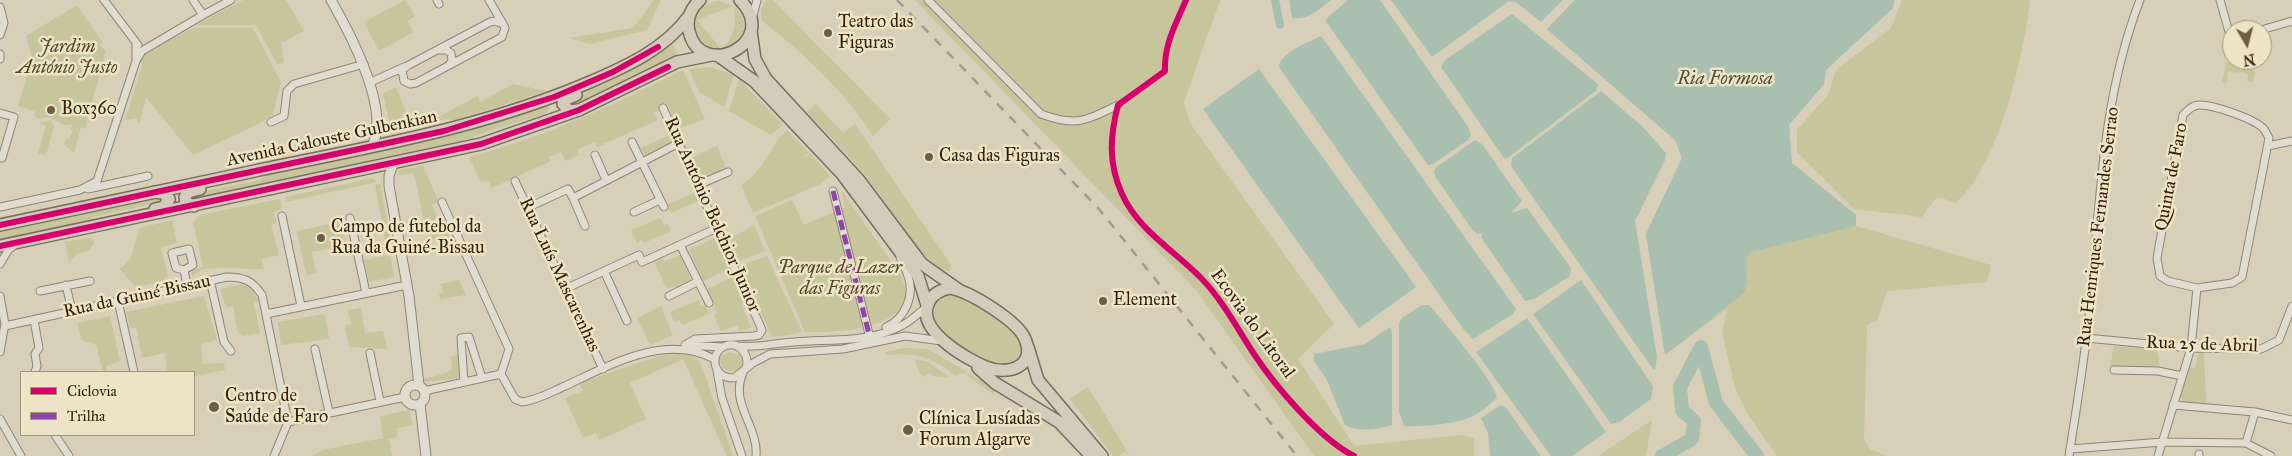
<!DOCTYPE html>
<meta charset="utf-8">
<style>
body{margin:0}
#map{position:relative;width:2292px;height:456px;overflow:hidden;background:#d7cfb8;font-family:"IM FELL Great Primer",serif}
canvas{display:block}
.legend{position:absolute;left:20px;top:371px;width:175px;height:65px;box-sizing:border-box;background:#ede4c8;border:1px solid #a3957b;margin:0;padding:6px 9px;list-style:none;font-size:15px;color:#351f08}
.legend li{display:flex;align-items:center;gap:10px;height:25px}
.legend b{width:25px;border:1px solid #a3957b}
.north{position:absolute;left:2222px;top:20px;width:50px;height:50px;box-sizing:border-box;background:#ede4c8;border:1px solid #a3957b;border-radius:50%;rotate:172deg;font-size:14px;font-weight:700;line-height:20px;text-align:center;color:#351f08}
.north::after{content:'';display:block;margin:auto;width:18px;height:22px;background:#6e5d46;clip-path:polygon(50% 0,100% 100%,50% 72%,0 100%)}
</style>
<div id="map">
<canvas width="2292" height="456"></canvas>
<ul class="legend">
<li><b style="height:6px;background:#d6006c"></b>Ciclovia</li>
<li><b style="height:6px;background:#8e44ad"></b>Trilha</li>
</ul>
<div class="north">N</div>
</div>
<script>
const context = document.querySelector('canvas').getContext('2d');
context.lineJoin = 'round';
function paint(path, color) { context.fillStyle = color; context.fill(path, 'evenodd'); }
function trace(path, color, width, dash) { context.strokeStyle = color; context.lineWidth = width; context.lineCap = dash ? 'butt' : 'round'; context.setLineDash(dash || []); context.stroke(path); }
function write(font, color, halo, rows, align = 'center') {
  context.font = font + ' "IM FELL Great Primer",serif'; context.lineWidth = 5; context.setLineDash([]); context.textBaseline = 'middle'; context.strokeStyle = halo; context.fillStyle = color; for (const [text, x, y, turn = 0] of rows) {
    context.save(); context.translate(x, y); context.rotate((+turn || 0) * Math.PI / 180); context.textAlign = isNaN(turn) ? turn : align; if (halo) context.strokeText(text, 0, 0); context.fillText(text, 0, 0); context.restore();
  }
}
paint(new Path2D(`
 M243 0H286L304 31 281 43 284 63 277 64 256 25H196Z
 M405 0 415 16 407 21 414 32 379 51 364 22Z
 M654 0H661L647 30 589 44 569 38 633 28Z
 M766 0H773L890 119 873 136C844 91 804 53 762 21L761 10Z
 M915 0H1220L1184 102 1190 123 1334 324 1298 359 1354 446 1461 435 1474 438V456H1314L1197 291Z
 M1575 0 1777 111 1894 0 1893 8 1826 70 1824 84 1789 125 1792 163 1856 215V226L1991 265 1987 282 1887 291 1878 320 1867 325 1864 439 1870 449 1887 456H1777L1747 413 1735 388 1722 332 1728 308 1665 355 1646 234 1682 158 1675 140 1547 29Z
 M1902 0H2030C2025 52 1997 171 1955 203L1942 198 1935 199 1922 217 1854 209 1797 152V130L1828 95 1836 70 1891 28Z
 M716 1C735 2 751 19 741 38 719 77 664 16 716 1ZM733 6C738 22 734 38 721 49L697 20Z
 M77 5 102 42 100 45 106 51 85 128 81 127 74 153 64 144 66 139 69 140 73 130 70 129 73 124 64 125 48 117 38 119 34 115 36 112 18 106 32 58 26 36Z
 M193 28H253L281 82 273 114 264 121 193 155 146 97 140 123H138L137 118 125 120 142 66 139 60 144 54Z
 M672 44 679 57 575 107 568 105 570 100 605 83Z
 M2227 62 2255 71 2253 82 2247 81 2248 75 2239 71 2238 73 2228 71 2227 83 2222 82Z
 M711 67 734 75 724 107 699 92 689 69Z
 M683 70 705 119 678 129 667 106 654 113 658 120 597 147 595 142 577 150 579 155 566 161 561 152 549 157 551 161 492 188 488 181 481 182 469 157C545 137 614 105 683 70Z
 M739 79 783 125 771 135 729 111Z
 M513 84 547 91 455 120C447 118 435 120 429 126L427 123 478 96 480 102Z
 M396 87 413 129 388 134 386 131 391 129 383 94Z
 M816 104 843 133 855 124 949 262 951 267 949 271 939 269 922 253 864 173 807 112Z
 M547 106 550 109 544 114 474 136 469 142 192 200V195L195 193 260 180 270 173 457 134Z
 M50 120 54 126 46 155 38 153 46 126 39 123Z
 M787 130 809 153 801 158 811 154 830 176 820 184 753 213 742 187 743 183C763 173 770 145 787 130Z
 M670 135 674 143 645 156 641 148Z
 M717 146 727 170 701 180 691 158Z
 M423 166 439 202 431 205 448 233 453 248 447 250 442 237 432 240V227L424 222 414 173 399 175 398 170Z
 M373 178 377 182 286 202 285 197Z
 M380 184 391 244 386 245 375 185Z
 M841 190 900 274C928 329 837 333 805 332L755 216 792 200 804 225 845 207Z
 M696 192 700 200 671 213 667 205Z
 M157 196 162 197V202L93 217 84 224 0 241V229Z
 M280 199 282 209 274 212 276 223 271 224 279 255 262 259 264 269C249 271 200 261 193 277L192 275V272L203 266 193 222 200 215Z
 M660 218 664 225 668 224 671 231 644 243 642 240 637 243 631 230Z
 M172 220 177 243 161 247 168 277 164 278V281L135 287 120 269 130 260 140 228Z
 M340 222 346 246 312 252 316 273 306 275 297 231Z
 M754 225 765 251 739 261 728 240Z
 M717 237 731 268 703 281 689 250Z
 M86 238H93L94 243 89 251 76 254 69 263 65 242Z
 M390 255 394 277 369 282 364 260Z
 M680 255 692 281 676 289 674 286 667 289 653 260 662 256 664 262Z
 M767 256 801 330 799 333 772 337 741 268 742 265Z
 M735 276 745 301 741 304 751 327 740 331 737 325 721 331 714 315 717 313 707 289Z
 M459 280 466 295 440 299 439 294 444 293 440 284Z
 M242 284 250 288 259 301 254 303 260 333 242 336 237 331 233 306 226 307 220 289Z
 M952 293 960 295C977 306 997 316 1012 329 1023 339 1028 361 1009 366 993 371 936 333 931 317 929 311 934 305 937 299Z
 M204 296 217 340 201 344 203 364 224 363 225 370 194 376V372H167L165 353 142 358 136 328H130L126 312Z
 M699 300 701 306 705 305 709 314 682 325 679 320 674 322 670 312Z
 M661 306 673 335 650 345 637 318Z
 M361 308 365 333 383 331 387 349 349 347 345 325 351 324 348 310Z
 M325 314 329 339 281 345 278 322Z
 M110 316 120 361 106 366 107 372H103L96 345 81 340 78 323Z
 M2114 346 2157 350 2160 368 2110 367Z
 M904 348 928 349 997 390 993 394 970 378 967 373 955 375C933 357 914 352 886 355L885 352Z
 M2199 350 2204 351 2206 403 2184 402 2180 396 2189 367 2195 368Z
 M729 352 742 355V366L736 371H728L722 367 720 358Z
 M684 353 695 357 701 364 733 456H727L683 359 630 383 646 419 599 440 596 433 583 438 565 398 583 391 579 383 665 354Z
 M458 354 460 378 424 382V379L447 373 452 369 451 357Z
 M914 359 928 362 949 377 932 376 931 373 922 377Z
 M1088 387 1130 456 1125 452 1119 456H1113L1070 399Z
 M409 410 413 425 396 428 398 437 389 439 392 456H312L323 450 383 438 380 416Z
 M1652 420 1646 456H1598Z`), '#c6c59c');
paint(new Path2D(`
 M1289 0H1331C1320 9 1307 21 1292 18Z
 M1348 0H1380L1468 127 1471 135 1468 140 1433 164 1428 165 1325 20Z
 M1391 0H1563L1541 22 1517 3 1509 1 1432 57Z
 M1575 0H1894L1893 8 1826 70 1824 84 1789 125 1792 163 1856 215V226L1751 252 1746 258 1747 282 1744 293 1665 355 1646 234 1682 158 1675 140 1547 29Z
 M1512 14 1598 84 1597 90 1509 157 1504 158 1441 67 1445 60Z
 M1321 36 1516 309 1513 314 1473 339 1464 330 1279 67C1281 51 1308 43 1321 36Z
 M1259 69 1416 287 1359 328 1203 109Z
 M1601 91 1642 126 1666 153 1665 160 1635 221 1657 357 1655 370 1653 369 1511 166 1512 158Z
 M1475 140 1482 144 1522 201 1511 213 1527 208 1571 268 1570 276 1534 299 1525 301 1481 237 1483 233 1477 234 1471 228 1435 176 1434 170 1438 166Z
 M1581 280 1653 386 1651 399 1619 422 1611 424 1533 314Z
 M1422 305H1428L1433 309C1447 327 1493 379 1497 398 1490 403 1483 411 1475 415 1461 424 1421 427 1404 426L1399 412V323L1402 318Z
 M1527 318 1606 432 1572 456H1551L1476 352Z
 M1390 327 1392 333V425C1379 430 1356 432 1345 425L1327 380 1314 361V354L1365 344Z
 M1501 405 1506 408 1541 456H1490L1488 433 1481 418Z`), '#a9bfaf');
trace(new Path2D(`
 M1275 0 1280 25`), '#a9bfaf', 8);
trace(new Path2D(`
 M1701 347 1716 403 1757 456
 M1662 456 1692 439 1694 421 1682 410 1680 387 1701 347`), '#a9bfaf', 14);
const minor = new Path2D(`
 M104 0 138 45
 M437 0 439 4
 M489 0 503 24 505 28 502 37 416 83 410 84 404 81 402 70 407 66 490 22 495 21 503 24
 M928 0 1041 114C1076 127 1085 121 1118 105
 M2220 0 2229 32 2232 33
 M0 7 4 23 0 35
 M203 15 231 0
 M752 19 757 0
 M2261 30 2292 21
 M438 50H446L451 53 452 61 449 65
 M0 54V59
 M137 59 142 51 203 15 193 0
 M369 83 404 67
 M663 108 762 330 759 335 754 336 695 339 685 345
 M0 113 14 117 2 158H0
 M271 122 284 116 287 91 294 84 364 64
 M632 142 664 207
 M2268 146 2292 141
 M595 155 606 180
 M515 181 603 369
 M698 185 728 172
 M88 189 148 176
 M833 191 869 334
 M573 198 585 226
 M442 202 509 349 501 374
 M0 207 80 190 97 181 136 61V44
 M529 207 568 189 573 198 679 143
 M634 212 660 200
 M282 216 301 306
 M350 218 366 293
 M680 245 709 303
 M0 264 9 249 15 245
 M184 270 176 268 172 253 189 249 193 265 184 270 187 285
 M604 271 627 321
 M210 280 224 342 231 351
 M66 285 72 311
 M565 289 639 255 642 262 717 228
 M40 291 90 281
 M0 296 5 324 0 352
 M669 296 697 282
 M118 301 134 372
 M266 314 407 285
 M34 320 39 348 35 354 37 366 35 372
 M5 326 227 277C243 277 252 280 262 295L288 422
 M886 327C905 319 915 295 908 276 906 269 902 264 900 257
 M2086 338 2191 348 2261 349 2279 340 2292 306
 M685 345 722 347
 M737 346C757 348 775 343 794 342 829 339 869 343 901 326 910 322 917 314 926 308
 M315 349 329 412
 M370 353 380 401
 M746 368C749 358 745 350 735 345 709 342 708 379 734 378L753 363 770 354 843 349 905 336 942 341
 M2114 370 2158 371 2182 376
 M717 371 722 398 742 456
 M743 373C729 403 759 427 756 456
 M464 382 461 338 469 337 482 378
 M424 391 501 374 515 399 522 402C538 400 551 392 565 386 610 365 666 333 714 359
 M2173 405 2255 412 2292 420
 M0 419 21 456
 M288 422 405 397
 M55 435 69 456
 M2246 443 2255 412
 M2070 449 2163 442 2246 443 2271 456
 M274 456 288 422
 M2069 456C2077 404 2086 351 2091 298 2100 198 2103 95 2140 0
 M2158 456 2191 348 2197 288 2168 281 2160 276 2157 258 2183 115C2187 111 2192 105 2199 105 2212 104 2254 119 2263 128 2266 131 2267 135 2269 138L2242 277 2232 283 2197 288
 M2199 456V454`);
const tertiary = new Path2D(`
 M331 0C350 33 391 110 372 146
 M393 164 389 176V186L409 296 419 385
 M405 395a10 10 0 1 1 20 0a10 10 0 1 1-20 0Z
 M420 404 426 456`);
const primary = new Path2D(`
 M700 0C691 8 686 19 689 31 700 82 782 43 740 0
 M751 31 755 59 766 79 859 180 922 264 959 290
 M717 55 754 81 842 174 918 276 927 305
 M576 95 564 100 563 104 569 111 578 110
 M154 192 163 193 169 199 164 207 155 209
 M194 206 186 203 185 197 188 192 200 189
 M0 225C85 207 170 189 255 171 369 147 483 128 590 82 627 66 665 49 689 16
 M0 246 481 144 579 110 677 62 712 55
 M950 288C969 291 1018 321 1025 339 1037 367 1007 376 986 367 966 359 914 329 929 302 933 293 941 290 950 288Z
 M1028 347 1038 380 1102 456
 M978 368 995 383 1059 422 1091 456`);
trace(minor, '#8d8677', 9);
trace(tertiary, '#8d8677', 11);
trace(primary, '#766e5f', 14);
trace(minor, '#e0dcd0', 7);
trace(tertiary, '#e0dcd0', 9);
trace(primary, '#d4ccbb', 11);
trace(new Path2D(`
 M897 0 1099 209 1297 456`), '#a09a8f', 2.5, [9, 9]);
trace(new Path2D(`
 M833 191 869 334`), '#8e44ad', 5, [10, 5]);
trace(new Path2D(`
 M1186 0C1176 24 1164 44 1165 71L1118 105C1110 136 1108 163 1122 194 1138 230 1175 251 1202 279 1223 301 1237 328 1254 354 1275 386 1320 439 1354 456
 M0 225 444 131 554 97 613 72 658 47
 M0 246 481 144 579 110 668 67`), '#d6006c', 6);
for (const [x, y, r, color] of [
 [828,33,5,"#6e5d46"],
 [51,110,5,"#6e5d46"],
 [929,157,5,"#6e5d46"],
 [321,238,5,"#6e5d46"],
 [1103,301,5,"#6e5d46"],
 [214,407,6,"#6e5d46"],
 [908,430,6,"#6e5d46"]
]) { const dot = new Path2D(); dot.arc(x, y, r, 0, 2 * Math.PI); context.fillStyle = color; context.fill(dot); trace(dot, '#ede4c8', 2); }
write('18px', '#351f08', '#ede4c8', [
 ["Teatro das",838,23],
 ["Figuras",838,44],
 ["Box360",61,110],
 ["Casa das Figuras",939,157],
 ["Campo de futebol da",331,228],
 ["Rua da Guiné-Bissau",331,249],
 ["Element",1113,301],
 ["Centro de",225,397],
 ["Saúde de Faro",225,418],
 ["Clínica Lusíadas",919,420],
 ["Forum Algarve",919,441]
], 'left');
write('italic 18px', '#564628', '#ede4c8', [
 ["Jardim",67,48],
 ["António Justo",67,69],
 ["Parque de Lazer",840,269],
 ["das Figuras",840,290]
]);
write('18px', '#351f08', '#ede4c8', [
 ["Avenida Calouste Gulbenkian",332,139,-12],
 ["Quinta de Faro",2172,177,-79],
 ["Rua António Belchior Junior",712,215,66],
 ["Rua Henriques Fernandes Serrao",2099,227,-83],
 ["Rua Luís Mascarenhas",559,275,65],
 ["Rua da Guiné Bissau",137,297,-12],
 ["Ecovia do Litoral",1252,324,54],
 ["Rua 25 de Abril",2202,345,2]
]);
write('italic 19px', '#524d39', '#ede4c8', [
 ["Ria Formosa",1725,79]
]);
</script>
